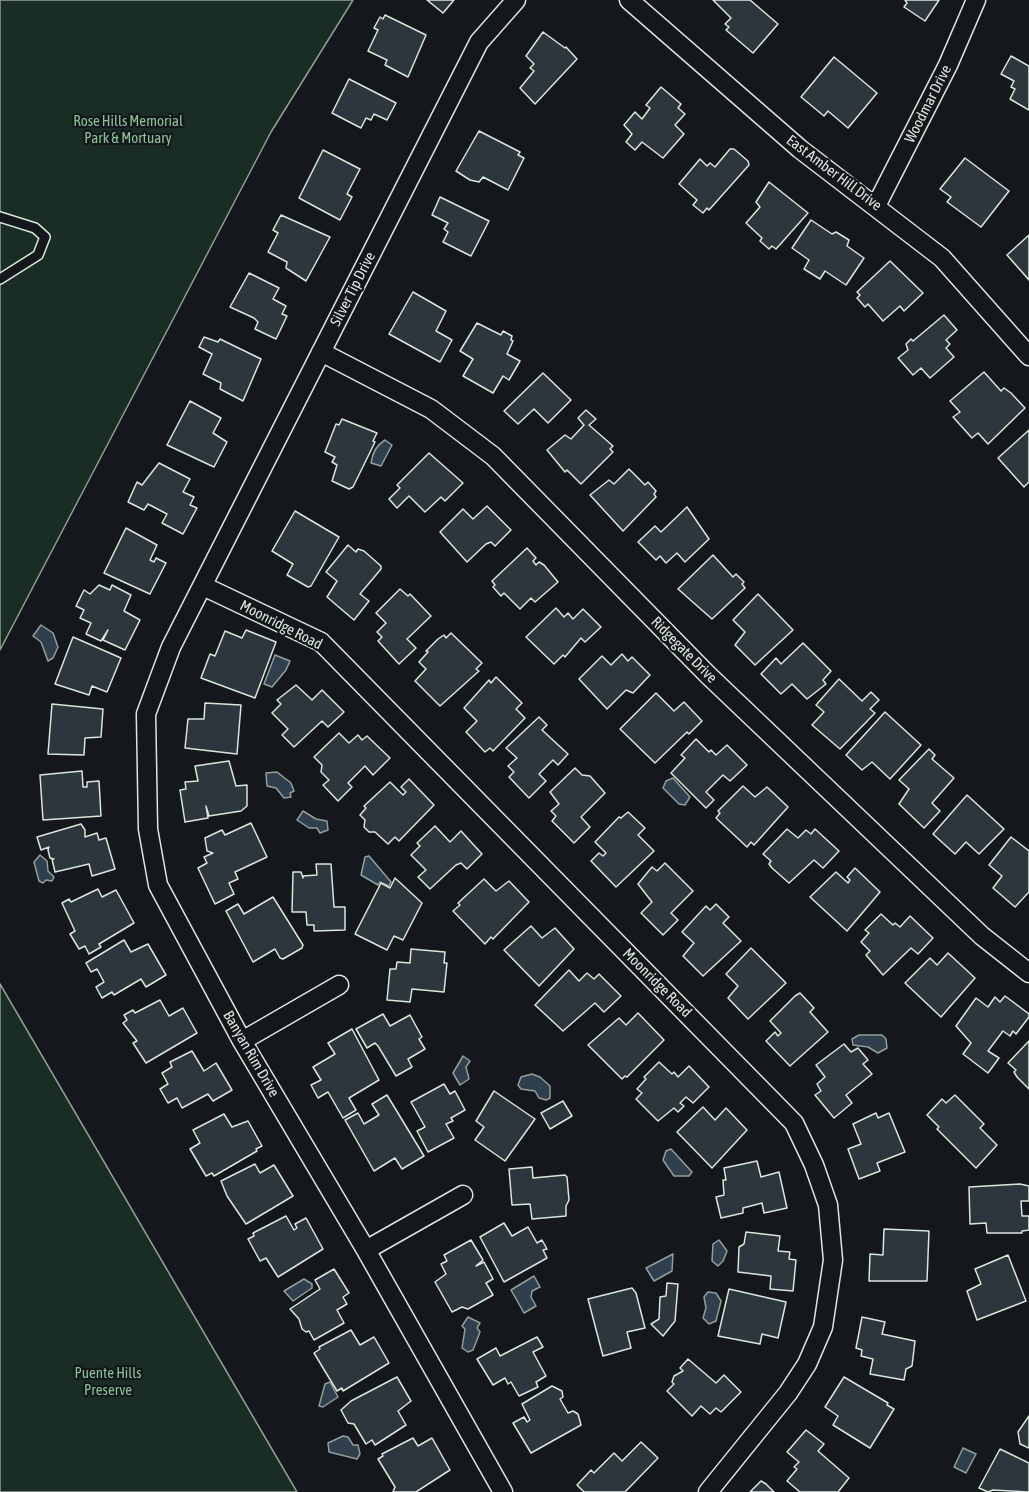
<!DOCTYPE html>
<style>
body{margin:0}
canvas{display:block;background:#14181c}
</style>
<canvas width="1029" height="1492"></canvas>
<script>
const context = document.querySelector('canvas').getContext('2d');
context.lineJoin = 'round';
function paint(path, color) { context.fillStyle = color; context.fill(path, 'evenodd'); }
function trace(path, color, width, dash) { context.strokeStyle = color; context.lineWidth = width; context.lineCap = dash ? 'butt' : 'round'; context.setLineDash(dash || []); context.stroke(path); }
function write(font, color, halo, rows, align = 'center') {
  context.font = font + ' "Asap Condensed",sans-serif'; context.lineWidth = 4.5; context.setLineDash([]); context.textBaseline = 'middle'; context.strokeStyle = halo; context.fillStyle = color; for (const [text, x, y, turn = 0] of rows) {
    context.save(); context.translate(x, y); context.rotate((+turn || 0) * Math.PI / 180); context.textAlign = isNaN(turn) ? turn : align; if (halo) context.strokeText(text, 0, 0); context.fillText(text, 0, 0); context.restore();
  }
}
const green = new Path2D(`
 M0 0H353L271 132 0 650Z
 M0 984 297 1492H0Z`);
paint(green, '#1a2d24');
trace(green, '#939e99', 1.5);
const water = new Path2D(`
 M385 440 392 445 381 466 371 463C372 454 377 445 385 440Z
 M41 625 53 633 58 647 53 658 48 661 41 642 33 636Z
 M275 655 290 661 286 670 272 687 264 684Z
 M277 772 291 783 294 791 290 793 291 797 284 798 276 788 267 786 266 773Z
 M673 778 690 797 685 805 679 804 663 788 666 781Z
 M303 811 316 819 327 821 328 830 320 833 317 828H309L297 820Z
 M40 855 47 861 48 871 54 877 52 881 46 880 43 883 39 881 34 862Z
 M369 856 391 882 389 886 380 882 378 885 361 875 365 857Z
 M859 1035H882L886 1039 887 1048 878 1053 868 1047 853 1045 852 1039Z
 M463 1056 470 1061 466 1067 469 1079 460 1085 453 1073Z
 M532 1074 540 1077 550 1086V1098L546 1100 539 1098 535 1091 521 1089 518 1085 521 1077Z
 M671 1149 692 1172 689 1176H674L663 1160 666 1151Z
 M719 1240 727 1251 723 1261 718 1266 712 1261 713 1244Z
 M673 1254 672 1271 654 1281 646 1268Z
 M534 1276 540 1287 532 1291 531 1297 536 1306 524 1313 511 1290Z
 M304 1279 312 1284V1288L293 1301 284 1291Z
 M708 1292 716 1293 721 1301 716 1321 709 1324 703 1318 706 1308 704 1297Z
 M468 1317 480 1323 477 1328 480 1332 473 1350 468 1352 462 1348 465 1329 462 1326Z
 M330 1382 338 1397 323 1407 319 1406 325 1384Z
 M343 1436 348 1437 353 1445H358L360 1454 357 1459 329 1452 328 1443Z
 M963 1448 976 1454 966 1473 954 1467Z`);
paint(water, '#2f3f4d');
trace(water, '#939e99', 1.5);
const building = new Path2D(`
 M427 0H454L443 13Z
 M713 0H750L778 24 753 53 726 30 729 27 725 24 731 18Z
 M905 0H939L925 21 904 7 907 3Z
 M385 15 426 35 408 77 385 65 387 60 368 51 378 30 374 28 380 17 383 19Z
 M543 32 565 48 566 47 577 59 535 104 520 88 534 71 530 68 534 64 526 56Z
 M1011 56 1029 66V110L1010 99 1015 89 1011 87 1014 81 1001 74Z
 M834 57 877 93 848 128 828 111 824 116 801 97Z
 M349 79 396 103 387 120 374 114 371 120 366 118 361 128 332 113Z
 M661 87 681 104 678 108 685 114 675 125 684 134 663 158 642 142 635 150 626 142 632 134 624 125 635 112 642 119 650 108 646 105Z
 M479 131 520 152 518 155 524 158 508 190 483 177 479 182 470 180 456 171Z
 M730 149H734L748 161 749 165 709 210 707 208 703 213 693 205 697 200 679 184 700 159 707 166 710 163 715 167Z
 M323 150 360 169 347 194 352 197 340 220 299 198Z
 M965 158 1009 191 981 227 947 202 951 197 940 189Z
 M769 182 808 213 776 249 772 246 769 249 760 241 762 238 746 223 760 207 756 202Z
 M440 197 489 221 471 256 443 242 448 232 444 229 448 223 432 215Z
 M281 215 330 237 306 281 286 268 287 262 268 252 278 233 273 230Z
 M811 220 832 234 836 232 849 240 847 246 864 258 846 285 825 271 820 279 804 269 809 260 792 248Z
 M1029 235V280L1007 255Z
 M890 261 923 293 904 311 900 306 883 321 868 304 865 307 857 298 860 295 857 292Z
 M249 273 279 288 273 299 286 306 282 314 287 316 276 339 255 329 258 322 254 318 230 307Z
 M413 292 446 311 436 331 452 340 440 362 389 334Z
 M944 315 957 330 946 340 950 344 946 348 954 357 930 378 921 368 913 375 898 358 908 350 906 344 911 339 913 341Z
 M477 323 501 335 503 331 512 336 511 340 513 341 507 354 520 361 509 380 503 376 493 393 463 376 473 359 460 351Z
 M204 337 218 342 220 339 261 359 243 401 220 389 221 383 203 374 212 354 199 347Z
 M984 372 1001 391 1004 388 1011 393 1025 408 988 444 978 433 972 438 953 417 960 412 950 401Z
 M543 373 571 400 548 423 534 409 518 424 504 411Z
 M190 401 221 418 213 433 227 442 214 467 167 445Z
 M586 410 596 419 589 425 613 446 610 449 613 452 581 484 567 470 565 472 547 450 565 435 571 439 584 425 578 418Z
 M342 419 377 433 373 441 375 442 353 487 349 489 332 481 337 465 332 462 335 457 325 452 336 424 339 425Z
 M1029 430V482L1024 487 998 458Z
 M429 453 463 483 445 501 441 497 425 512 409 496 397 508 389 499 400 488 397 485Z
 M159 463 190 479 183 492 194 497 190 505 197 508 183 534 162 523 167 514 148 504 144 510 128 502 137 482 142 485Z
 M629 469 645 485 648 482 656 491 654 494 656 497 623 531 590 495 609 480 614 484Z
 M487 506 511 530 495 546 491 542 486 544 467 562 440 532 463 509 473 519Z
 M687 507 709 539 685 562 677 553 666 563 660 556 656 560 638 542 655 526 661 532Z
 M295 511 339 537 311 586 308 587 287 575 293 564 272 551Z
 M126 528 157 545 150 560 154 562 156 558 166 563 150 594 104 573Z
 M348 545 356 552 358 549 364 551 381 566V569L360 594 369 601 354 620 327 597 337 581 326 572Z
 M527 548 536 558 533 561 536 565 539 562 544 565 558 582 535 602 531 598 520 609 504 593 501 596 493 587 495 585 492 581Z
 M713 555 733 577 736 574 744 582 742 584 745 588 712 619 678 589Z
 M99 585 110 590 112 585 131 595 124 611 140 620 125 650 103 640 108 630 101 641 86 634 91 623 80 618 84 610 76 606 84 590 90 594Z
 M400 589 408 596 410 594 431 616 407 639 416 648 399 664 378 641 382 637 377 632 386 623 376 613Z
 M758 594 793 630 755 665 735 645 745 632 733 620Z
 M556 608 564 617 568 613 573 619 583 609 601 627 585 642 581 638 565 657 563 655 554 664 526 637Z
 M246 630 276 642 255 698 201 678 210 654 215 656 225 631 242 638Z
 M451 633 482 663 476 669 479 671 440 706 415 681 426 669 419 662 428 652 426 651 438 639 444 635 446 638Z
 M73 637 121 658 107 692 92 686 89 695 55 684Z
 M803 643 831 671 823 680 826 684 807 699 792 684 781 694 761 674 776 658 781 664Z
 M622 654 628 661 632 657 650 675 633 693 626 690 607 709 579 679 602 656 611 665Z
 M496 677 522 703 516 709 525 718 493 751 490 748 485 752 466 732 477 721 464 708 489 680 491 683Z
 M839 679 862 701 871 692 879 700 870 709 875 713 840 749 812 725 824 712 816 705Z
 M296 685 312 700 322 690 344 712 328 727 322 721 294 747 282 735 288 729 272 713 281 704 277 700Z
 M656 693 674 711 684 702 702 721 689 734 687 732 655 763 620 729Z
 M205 703 241 705 237 754 185 748 188 719H204Z
 M52 704 103 709 101 737 85 738 84 755 48 754Z
 M885 712 921 745 890 779 872 762 862 770 846 755Z
 M539 717 547 725 542 730 568 754 558 765 553 760 539 774 546 781 529 798 509 777 514 772 508 766 517 758 506 748Z
 M339 733 349 743 358 735 362 740 367 736 390 758 373 775 365 766 348 783 352 787 338 801 323 785 329 780 321 772 322 765 314 757Z
 M696 739 709 752 711 750 716 755 727 745 747 765 730 781 723 775 706 792 714 800 706 808 671 773 685 758 681 755Z
 M929 749 935 755 932 759 954 778 932 803 940 811 924 828 899 804 909 789 899 780Z
 M229 761 236 786 247 785V806L241 811 209 816 206 806 208 818 185 822 180 790 186 789 185 782 198 781 195 766Z
 M575 768 582 775 590 776 605 793 581 817 590 827 574 843 552 821 556 816 551 811 559 804 550 792Z
 M82 771 83 787H87V782L99 781 101 816 43 820 40 775Z
 M409 779 434 805 399 841 395 837 388 844 375 832H369L364 827 365 820 360 815 366 808 364 806 390 782 403 795 406 792 401 787Z
 M743 786 755 797 767 787 788 807 754 845 751 842 747 847 716 818 720 813 718 811Z
 M967 795 1004 829 979 854 966 842 955 854 933 834Z
 M628 812 645 828 638 835 654 851 616 887 591 861 599 853 603 856 606 853 595 842 619 817 621 818Z
 M251 823 267 857 235 872 238 879 229 883 234 894 215 904 198 868 207 863 204 857 213 853 207 851 205 838 222 830 225 835Z
 M81 824 85 830V837L97 833 99 840 106 838 115 869 92 876 89 864 55 872 52 859H54L50 858 48 850 49 847 41 850 37 837Z
 M435 826 450 842 461 831 482 854 467 869 461 863 456 865 430 889 418 877 426 870 411 855 420 846 417 843Z
 M787 829 798 838 806 830 811 834 815 829 839 851 823 868 814 860 789 883 772 868 769 864 771 861 763 854Z
 M1011 837 1029 851V892L1015 907 993 888 1002 876 989 865Z
 M665 863 693 891 671 913 678 920 663 935 641 913 652 902 638 884 652 867 657 871Z
 M316 864H331L334 907H345V930L314 931V925H307L306 912H292L293 872H301L303 878V876L317 875Z
 M855 868 880 892 847 931 810 897 836 872 848 883 850 880 847 877Z
 M395 878 422 903 403 940 394 936 387 950 355 934 381 883 390 888Z
 M484 879 496 891 509 881 529 902 493 939 491 937 485 944 453 911 460 905 458 903Z
 M98 889 102 897 116 890 134 923 99 944 101 947 89 954 85 946 79 949 70 934 75 931 62 903 69 899 71 902Z
 M273 897 303 945 302 948 283 959 280 958 275 949 253 962 226 911 238 904 244 914Z
 M716 904 729 917 723 923 741 941 703 976 683 956 694 943 682 932 706 906 710 910Z
 M881 914 893 925 895 923 900 927 910 916 933 938 918 954 911 948 883 975 866 955 870 951 861 942 869 933 865 930Z
 M531 926 542 938 555 928 574 949 539 986 504 950Z
 M124 940 131 952 148 944 166 975 146 987 141 979 114 995 112 992 102 998 96 987 104 982 97 969 91 972 86 963Z
 M751 948 786 983 748 1019 728 998 738 986 726 974Z
 M411 949 445 952 444 963H447L444 992 412 989 410 1002 387 1000 390 969H396L397 962 410 963Z
 M948 953 975 978 941 1017 905 983 930 958 937 965Z
 M569 970 579 981 587 973 594 979 599 974 621 996 604 1012 595 1003 563 1031 535 1005Z
 M800 993 814 1008 810 1012 828 1032 790 1066 766 1041 775 1032 778 1036 781 1033 770 1021 795 996Z
 M1005 996 1029 1014V1017L1016 1034 1013 1031 1010 1036 1003 1031 988 1051 999 1058 988 1073 963 1054 971 1043 956 1026 976 998 988 1007 995 997 1000 1002Z
 M160 1000 169 1016 183 1008 197 1033 146 1063 133 1043 137 1041 123 1023 127 1020 124 1015 133 1010 135 1013Z
 M638 1013 664 1040 627 1077 625 1076 622 1079 588 1045 619 1018 626 1025Z
 M383 1014 390 1026 410 1015 422 1037 419 1039 425 1049 408 1059 412 1067 396 1076 378 1046 375 1043 367 1048 356 1029Z
 M352 1029 379 1080 349 1098 356 1110 343 1118 328 1092 318 1098 311 1085 321 1080 313 1067 335 1054 328 1043Z
 M1029 1041V1089L1017 1077 1014 1072 1016 1070 1008 1063Z
 M844 1044 851 1052 858 1048 868 1060 863 1064 872 1074 846 1095 852 1103 834 1118 815 1095 821 1091 817 1084 825 1077 816 1065Z
 M192 1051 204 1071 216 1063 232 1090 213 1101 208 1094 182 1108 177 1098 168 1103 160 1089 168 1084 162 1073 172 1067 170 1062Z
 M659 1062 672 1074 674 1072 678 1077 689 1066 709 1087 693 1103 686 1097 680 1103 684 1106 678 1112 674 1108 658 1121 636 1099 642 1093 637 1089 646 1079 644 1077Z
 M444 1084 450 1094 455 1091 465 1110 451 1118 453 1121 446 1124 454 1138 428 1152 417 1131 425 1127 411 1102Z
 M494 1091 535 1119 505 1161 475 1140 484 1127 476 1121Z
 M387 1095 424 1156 402 1169 395 1158 374 1171 345 1120 358 1113 364 1124 379 1115 372 1104Z
 M955 1095 984 1124 980 1128 997 1145 976 1168 937 1129 939 1127 927 1115 942 1099 946 1103Z
 M563 1101 572 1116 550 1129 541 1113Z
 M703 1107 715 1120 726 1108 747 1130 712 1168 677 1132Z
 M876 1113 878 1118 889 1113 905 1152 877 1163 880 1171 859 1179 848 1149 861 1144 853 1124Z
 M224 1114 232 1127 248 1121 262 1146 256 1149 257 1151 214 1176 212 1173 206 1176 190 1149 200 1143 193 1130Z
 M757 1161 761 1177 779 1172 787 1208 764 1213 762 1203 743 1208V1213L721 1218 716 1197 724 1195 723 1180H726L724 1168Z
 M255 1164 260 1173 274 1165 293 1196 246 1224 227 1196 221 1181Z
 M532 1167 533 1178 565 1175 567 1177 569 1200 566 1206V1216L532 1219 530 1204 512 1205 509 1169Z
 M1020 1184 1029 1186V1201H1021L1022 1216H1029V1230L1022 1231V1233H987L986 1223 970 1224 969 1187Z
 M286 1216 294 1230 297 1228 295 1224 306 1218 323 1249 278 1277 266 1258 260 1261 248 1239 254 1236 253 1233Z
 M504 1223 512 1236 528 1227 537 1243 542 1240 547 1249 543 1250 547 1258 504 1282 480 1237Z
 M884 1229 929 1231 927 1281H869L870 1254 883 1255Z
 M746 1232 780 1236 778 1251 790 1252 789 1259 796 1260 793 1291 770 1289 771 1276 738 1272 739 1247 744 1244Z
 M471 1240 483 1260 476 1266 484 1262 493 1279 486 1283 493 1295 468 1309 462 1307 452 1312 435 1282 446 1274 441 1264 447 1261 444 1255Z
 M1008 1255 1026 1301 977 1320 967 1291 981 1284 975 1269Z
 M334 1269 349 1293 343 1297 347 1304 337 1310 344 1323 314 1340 309 1331 306 1332 302 1329 299 1319 290 1309 320 1289 315 1280Z
 M667 1283 678 1284 675 1321 663 1336 651 1324 659 1319 660 1297 666 1296Z
 M632 1288 636 1293 645 1328 627 1332 631 1348 603 1356 588 1299Z
 M729 1289 786 1302 778 1338 762 1334 760 1344 718 1336Z
 M862 1317 885 1322 882 1334 915 1341 912 1366 906 1369 904 1380 870 1374 873 1359 861 1356 862 1350 856 1348Z
 M351 1330 360 1345 374 1337 389 1363 343 1391 342 1388 337 1391 314 1353 320 1349 319 1347Z
 M537 1337 543 1347 533 1352 546 1376 536 1382 538 1387 519 1396 511 1382 508 1384 505 1378 493 1385 477 1359 496 1348 500 1356Z
 M688 1359 716 1383 724 1375 741 1392 721 1412 716 1408 710 1414 701 1406 692 1416 667 1391 674 1384 672 1382 674 1376 683 1371 680 1368Z
 M397 1377 411 1401 398 1411 406 1425 375 1445 372 1440 366 1444 354 1424 348 1423 341 1410 351 1401Z
 M844 1377 888 1403 887 1405 894 1409 870 1448 833 1425 838 1416 825 1407Z
 M552 1386 562 1391 563 1397 560 1399 568 1413 573 1411 578 1414 581 1425 531 1453 513 1423 524 1417 527 1422 530 1420 522 1404Z
 M1029 1416V1448L1020 1444 1018 1432Z
 M806 1430 824 1444 818 1451 849 1478 838 1492H800L787 1481 797 1469 794 1467 799 1462 787 1452Z
 M413 1438 418 1446 432 1438 450 1470 416 1492H393L395 1487 378 1459 383 1456 382 1454Z
 M641 1442 658 1458 625 1492H584L577 1485 591 1470 594 1473 614 1453 622 1461Z
 M1000 1449 1029 1463V1492L993 1490 988 1492 979 1488Z
 M761 1481 766 1484 774 1492H750Z`);
paint(building, '#2c363c');
trace(building, '#d8e6dc', 1.5);
const service = new Path2D(`
 M0 217 35 228 45 237 38 255 0 279`);
const minor = new Path2D(`
 M629 0 800 149 942 258 1029 356
 M876 206 948 65 976 0
 M321 352 431 409 493 456 708 675 982 936 1029 973
 M203 586 321 642 794 1123 814 1165 828 1205 833 1260 823 1327 807 1364 788 1393 708 1492
 M242 1041 339 985
 M366 1250 463 1195
 M503 1492 366 1250 242 1041 158 885 148 829 146 714 171 647 479 42 516 0`);
trace(service, '#d8e6dc', 12);
trace(minor, '#d8e6dc', 21);
trace(service, '#14181c', 9);
trace(minor, '#14181c', 18);
write('15px', '#d8e6dc', '#14181c', [
 ["Woodmar Drive",928,104,-63],
 ["East Amber Hill Drive",834,173,37],
 ["Silver Tip Drive",353,289,-63],
 ["Moonridge Road",281,625,27],
 ["Ridgegate Drive",684,650,45],
 ["Moonridge Road",657,983,45],
 ["Banyan Rim Drive",251,1054,60]
]);
write('15px', '#8ac095', '#14181c', [
 ["Rose Hills Memorial",128,121],
 ["Park & Mortuary",128,138],
 ["Puente Hills",108,1373],
 ["Preserve",108,1390]
]);
</script>
